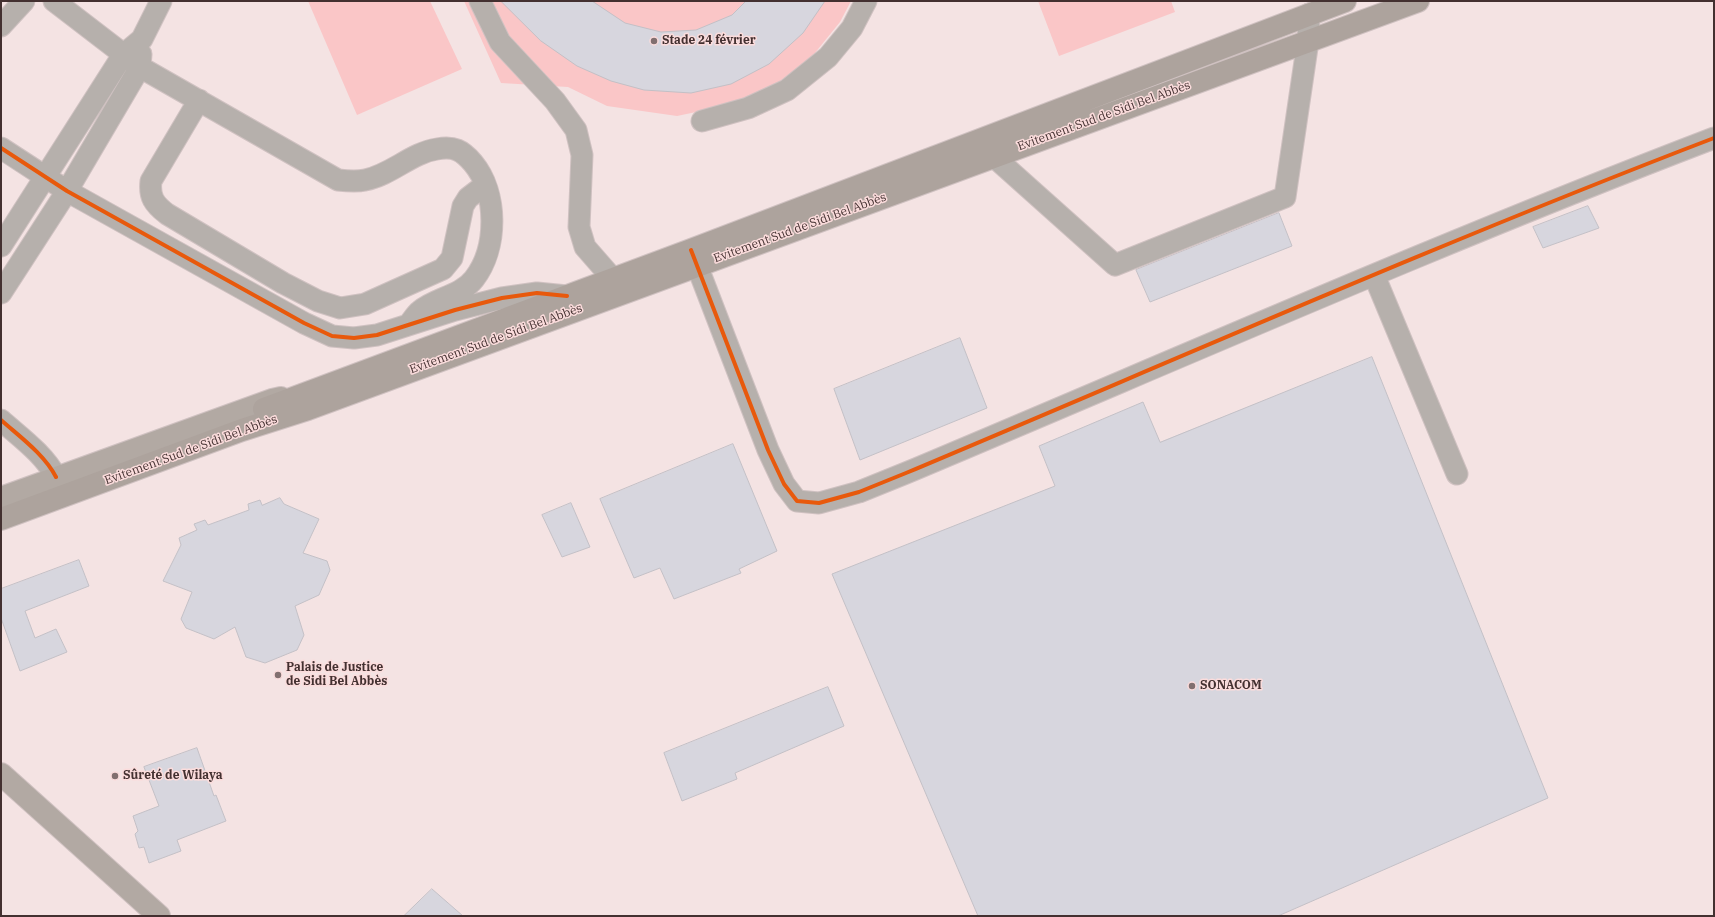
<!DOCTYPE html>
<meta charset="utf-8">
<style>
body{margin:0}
#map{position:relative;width:1715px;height:917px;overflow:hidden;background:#f4e3e3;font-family:"IBM Plex Serif",serif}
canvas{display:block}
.frame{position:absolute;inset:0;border:2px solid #433030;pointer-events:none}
</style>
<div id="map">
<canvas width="1715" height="917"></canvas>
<div class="frame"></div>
</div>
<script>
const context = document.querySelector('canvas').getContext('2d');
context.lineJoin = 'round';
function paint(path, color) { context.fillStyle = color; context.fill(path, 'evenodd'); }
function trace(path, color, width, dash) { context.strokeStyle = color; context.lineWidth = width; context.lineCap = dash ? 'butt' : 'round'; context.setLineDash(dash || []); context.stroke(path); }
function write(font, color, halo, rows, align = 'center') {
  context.font = font + ' "IBM Plex Serif",serif'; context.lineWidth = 3; context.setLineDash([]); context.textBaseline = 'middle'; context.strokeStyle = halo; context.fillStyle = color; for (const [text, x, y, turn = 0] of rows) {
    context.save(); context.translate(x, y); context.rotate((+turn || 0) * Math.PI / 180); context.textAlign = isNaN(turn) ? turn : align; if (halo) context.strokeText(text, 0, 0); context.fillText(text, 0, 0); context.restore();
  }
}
paint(new Path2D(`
 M308 1H430L462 69 357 115Z
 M464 1H851L840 22 810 59 776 84 751 97 715 108 677 116 607 106 568 87 501 83Z
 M1038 1H1171L1175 12 1059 56Z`), '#fac6c7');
const building = new Path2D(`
 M501 1H592L625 23 661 32 696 30 732 15 746 1H825L803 33 769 64 731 84 691 93 644 90 611 81 577 66 541 41Z
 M1588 206 1599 228 1543 248 1533 227Z
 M1279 213 1292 246 1150 302 1136 270Z
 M960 338 987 408 860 460 834 389Z
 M1372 357 1548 798 1278 916H978L832 574 1055 486 1039 446 1143 402 1160 442Z
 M733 444 777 551 739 569 741 573 674 599 660 568 634 578 600 499Z
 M280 498 284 504 319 519 303 553 327 561 330 570 319 595 295 606 304 635 297 650 265 663 246 657 235 627 214 639 186 628 181 619 192 592 163 581 181 545 179 538 197 530 194 524 205 520 208 525 249 510 248 504 260 500 262 505Z
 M571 503 590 547 562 557 542 515Z
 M79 560 89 586 25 611 35 638 56 629 67 652 20 671 1 618V589Z
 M828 687 844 726 735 773 737 779 682 801 664 753Z
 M197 748 214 796 216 795 226 821 177 840 181 851 149 863 144 847 139 848 135 834 138 831 133 816 159 806 144 767Z
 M432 889 463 916H404Z`);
paint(building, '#d7d6de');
trace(building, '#c3c0c6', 1);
const minor = new Path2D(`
 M54 1 140 67 338 180C347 181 356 182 365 180 391 175 411 153 437 149 454 146 462 150 473 163 498 193 498 248 474 279 461 296 435 298 420 311 415 315 412 321 408 325
 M480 1 500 42 555 101 576 130 582 155 579 227 585 247 613 279
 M1 26 24 1
 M199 100 151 181C149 197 154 204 167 214L283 283 318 301 340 308 365 304 443 269 452 258 463 206 468 198 485 185
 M702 121 748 108 787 90 828 57 852 28 866 1
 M983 147 1115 265 1285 197 1308 41 1309 14
 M1 148 67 191 304 323 332 336 354 338 377 335 455 310 502 298 537 293 567 296
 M1 246 123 55 142 39 161 1
 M691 250 768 450 784 484 797 501 819 503 859 492 906 473C1175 360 1442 242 1714 138
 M1374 275 1457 474
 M1 293 67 191 140 67 141 54
 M1 420C20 437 44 454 56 477`);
const major = new Path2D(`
 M1 498 272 400 281 398
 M1 774 159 916`);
const highway = new Path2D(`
 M264 409 691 250 1345 1
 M1 519 242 430 308 409 1418 1`);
trace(minor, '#cfc1c1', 23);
trace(major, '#cfc1c1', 24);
trace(highway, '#cfc1c1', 24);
trace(minor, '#b6b0ac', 21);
trace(major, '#b2a9a3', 22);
trace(highway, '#ada39d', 22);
trace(new Path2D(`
 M1 148 67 191 304 323 332 336 354 338 377 335 455 310 502 298 537 293 567 296
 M691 250 768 450 784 484 797 501 819 503 859 492 906 473C1175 360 1442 242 1714 138
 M1 420C20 437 44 454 56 477`), '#e8590c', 4);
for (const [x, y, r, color] of [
 [654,41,4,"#816f6f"],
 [278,675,4,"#816f6f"],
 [1192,686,4,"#816f6f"],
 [115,776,4,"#816f6f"]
]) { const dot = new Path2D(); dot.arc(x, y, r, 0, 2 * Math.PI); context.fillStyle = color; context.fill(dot); trace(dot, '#fbdcdc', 1.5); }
write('bold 12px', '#433030', '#fbdcdc', [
 ["Stade 24 février",662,41],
 ["Palais de Justice",286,668],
 ["de Sidi Bel Abbès",286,682],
 ["SONACOM",1200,686],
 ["Sûreté de Wilaya",123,776]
], 'left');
write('12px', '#433030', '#fbdcdc', [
 ["Evitement Sud de Sidi Bel Abbès",1104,116,-20],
 ["Evitement Sud de Sidi Bel Abbès",800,228,-20],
 ["Evitement Sud de Sidi Bel Abbès",496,339,-20],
 ["Evitement Sud de Sidi Bel Abbès",191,450,-20]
]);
</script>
